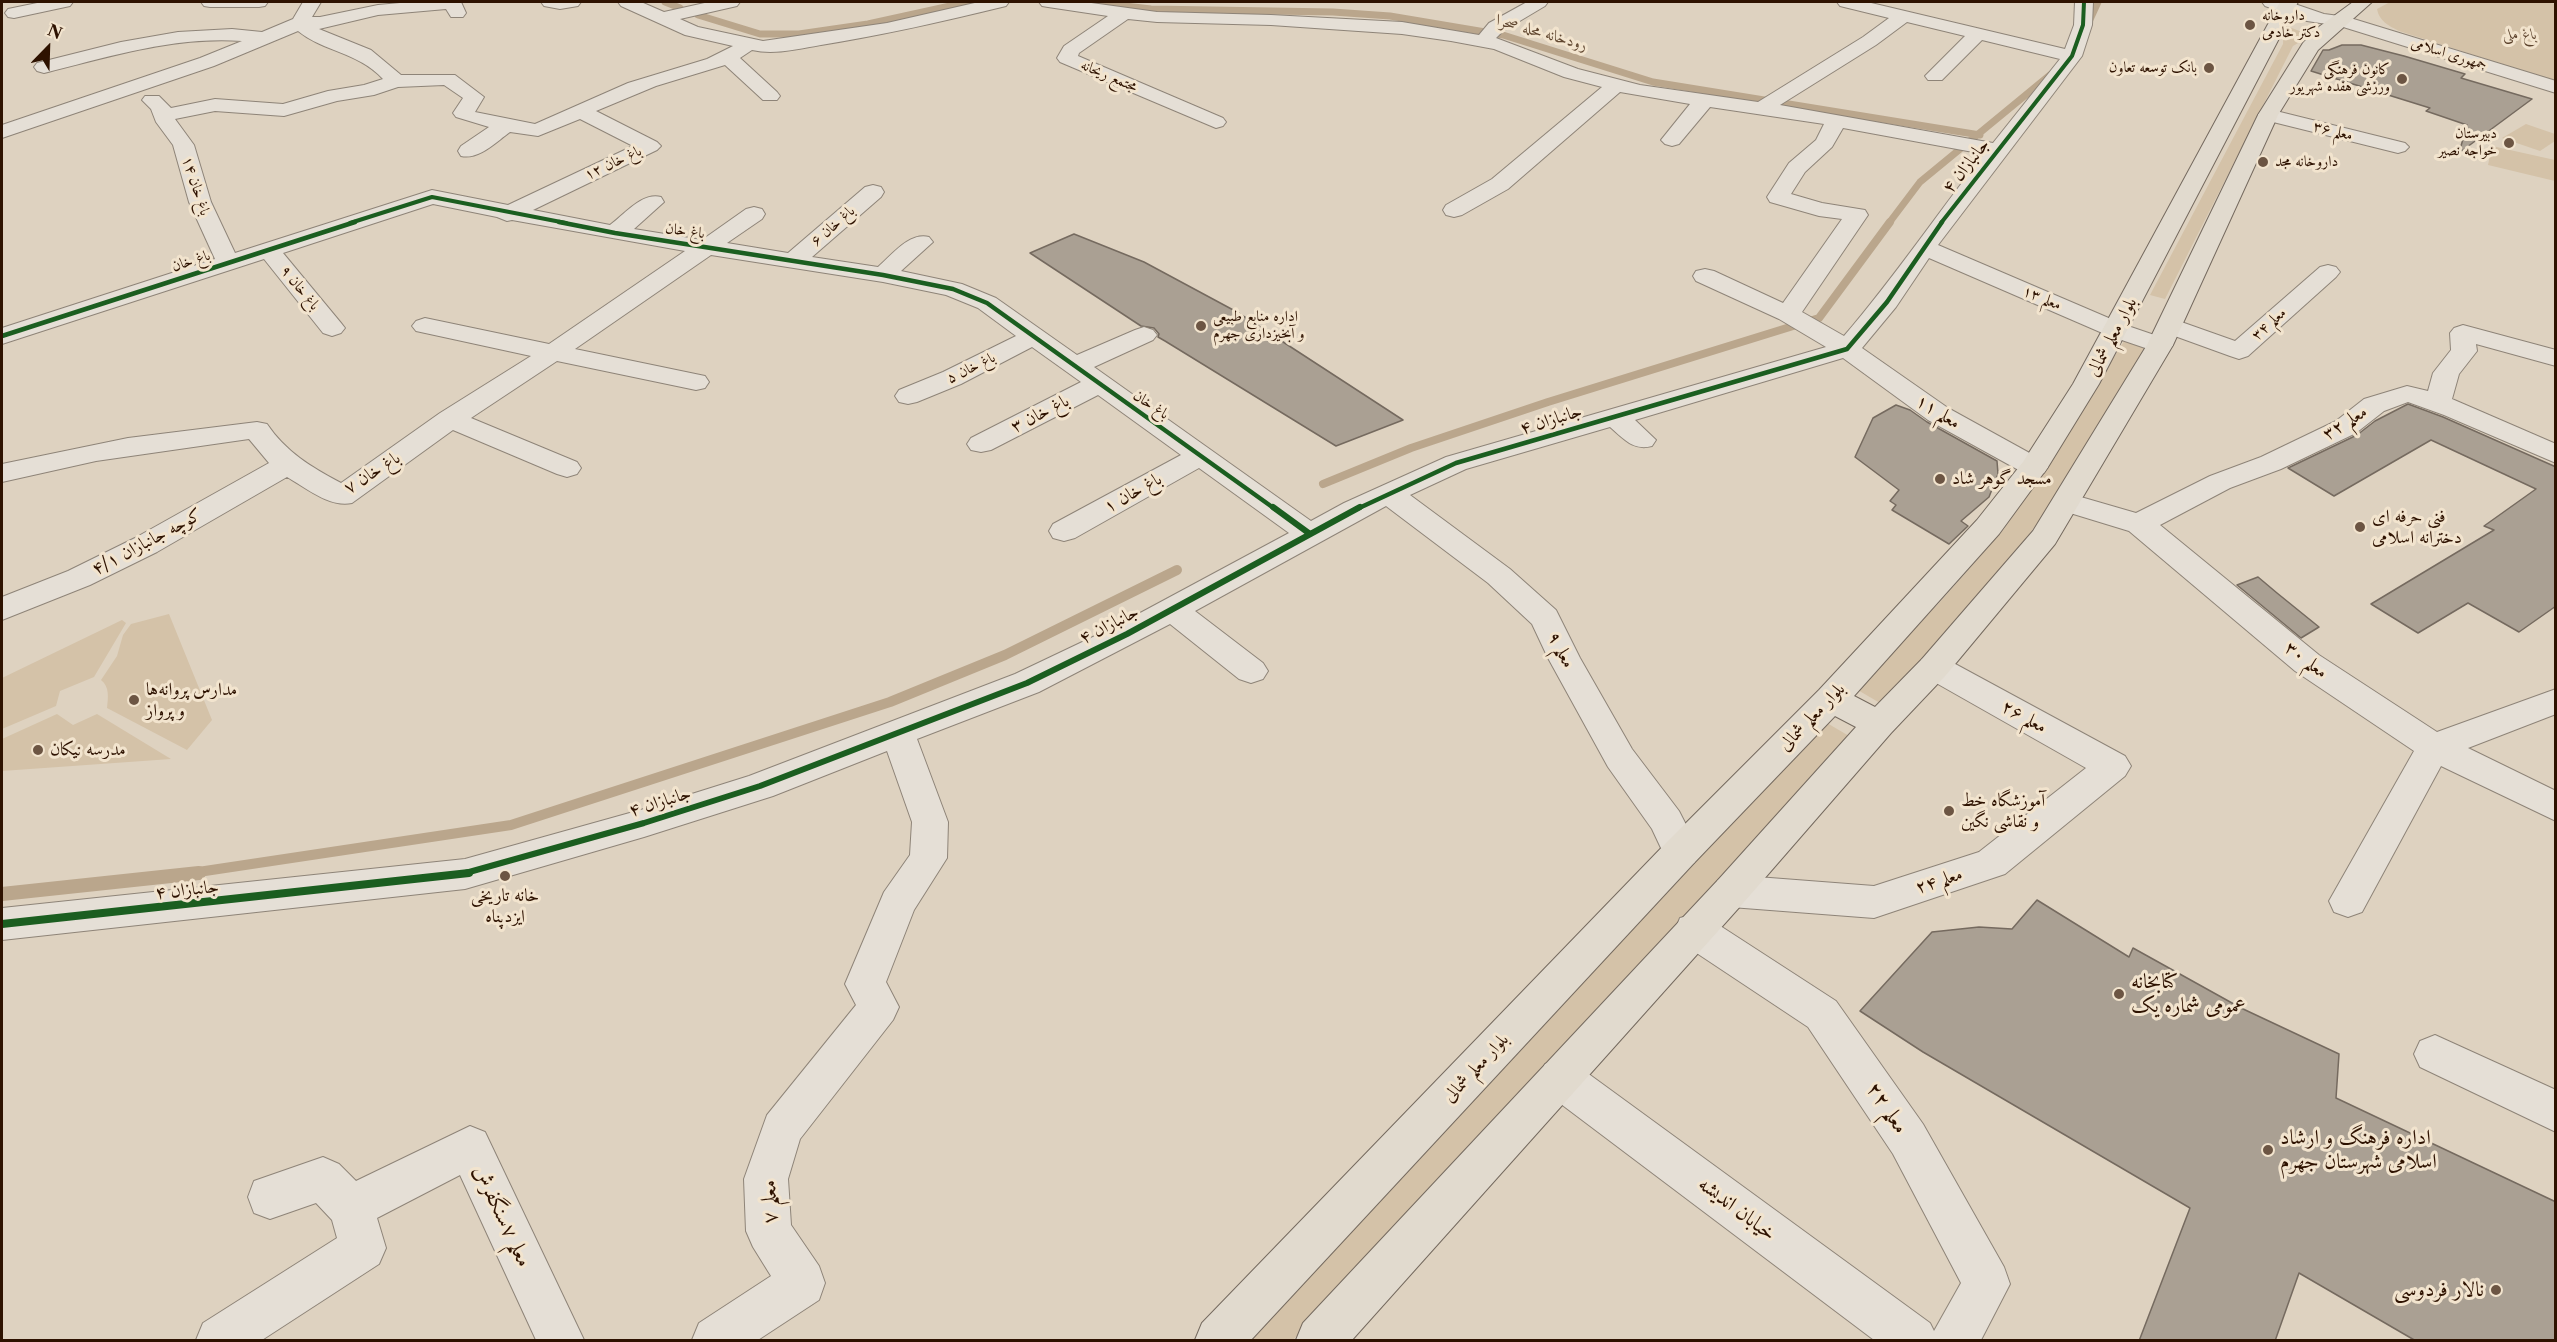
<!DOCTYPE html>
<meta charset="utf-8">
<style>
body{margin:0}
#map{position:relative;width:2557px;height:1342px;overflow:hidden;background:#ded2c0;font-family:"Libre Caslon Text",serif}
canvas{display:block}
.frame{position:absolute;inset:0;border:3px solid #2e1200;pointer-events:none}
.north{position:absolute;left:18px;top:18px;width:60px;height:60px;-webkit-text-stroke:4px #f2e4ce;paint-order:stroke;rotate:23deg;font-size:16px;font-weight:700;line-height:24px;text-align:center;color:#2e1200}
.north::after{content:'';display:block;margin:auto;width:21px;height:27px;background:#2e1200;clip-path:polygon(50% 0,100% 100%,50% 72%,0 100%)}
</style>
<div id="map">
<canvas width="2557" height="1342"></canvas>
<div class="frame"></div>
<div class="north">N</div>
</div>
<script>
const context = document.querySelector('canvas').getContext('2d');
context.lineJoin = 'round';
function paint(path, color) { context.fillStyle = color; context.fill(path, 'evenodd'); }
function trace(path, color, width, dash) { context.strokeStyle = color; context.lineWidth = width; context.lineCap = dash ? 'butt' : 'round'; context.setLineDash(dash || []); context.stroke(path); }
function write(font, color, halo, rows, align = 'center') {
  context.font = font + ' "Libre Caslon Text",Amiri,serif'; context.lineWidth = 6; context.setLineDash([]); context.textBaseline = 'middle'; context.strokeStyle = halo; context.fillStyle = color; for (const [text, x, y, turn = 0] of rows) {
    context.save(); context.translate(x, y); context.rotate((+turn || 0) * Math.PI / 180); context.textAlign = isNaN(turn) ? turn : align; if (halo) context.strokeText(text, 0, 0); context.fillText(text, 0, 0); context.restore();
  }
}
paint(new Path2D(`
 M2390 2H2546L2555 4V81L2399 31C2389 26 2379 21 2377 9Z
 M2284 25 2302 32 2315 33 2293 46 2165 299 2150 295 2283 44Z
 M2526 124 2555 134V141L2540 151 2502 138Z
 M2492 146 2555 160V181L2488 165Z
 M2126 338 2147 344 2044 514 2015 553 1925 657 1880 703 1856 689 1940 602 2004 529Z
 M169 614 212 720 187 750 107 708C108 698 110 687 101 680L117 656 123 635 131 624Z
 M122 620 126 623 94 677 60 691 56 706 2 729V678Z
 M57 714 73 725 97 714 171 759 2 771V739Z
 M1827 723 1849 736 1725 874 1658 943 1550 1065 1293 1340H1241Z`), '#d4c2a8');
trace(new Path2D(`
 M665 2 680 8
 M1090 2 1151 9 1333 12 1390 16 1503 35 1653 82 1980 135
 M698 15 760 34H799L868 24 968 2
 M2087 26 2098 2
 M1889 223 1920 182 2050 75`), '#baa68c', 7);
trace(new Path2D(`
 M1323 484 1411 448 1548 402 1819 318 1890 222`), '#baa68c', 8);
trace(new Path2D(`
 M185 874 511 825 890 702 1005 655 1177 570`), '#baa68c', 10);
trace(new Path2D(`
 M2 894 199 873`), '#baa68c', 14);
const building = new Path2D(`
 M2342 45H2361L2404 56 2465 74 2461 78 2532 99 2459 153 2467 125 2426 111 2430 108 2311 71 2323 50H2329Z
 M1074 234 1144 262 1237 312 1403 420 1336 446 1165 341 1158 337 1159 334 1154 328 1141 326 1030 253Z
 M2408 404 2443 417 2556 467V606L2519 632 2468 603 2418 633 2371 604 2494 530 2484 526 2536 489 2431 440 2334 496 2288 468 2357 435 2375 421Z
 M1896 405 1910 410 1927 422 1997 461 1998 474 1989 497 1961 521 1968 526 1949 544 1892 510 1896 505 1890 501 1899 490 1855 457 1873 418Z
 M2258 577 2277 593 2319 627 2301 638 2237 585Z
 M2037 900 2129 957 2133 948 2241 1008 2339 1054 2336 1098 2556 1202V1341H2416L2299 1273 2275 1341H2139L2190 1208 1923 1052 1860 1011 1932 932 1979 927 2012 929Z`);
paint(building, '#aaa093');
trace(building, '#756a5f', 1.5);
const minor = new Path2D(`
 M42 2H73L70 6 14 18 8 17 5 13 8 9Z
 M201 2H268L265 6 259 7H210L204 6Z
 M303 2H321L312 17H320L378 5 411 2H461L466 13 463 17H451L446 9 378 15 319 29 371 50 401 75H455L484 97 475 112 535 124 628 83 707 59 733 46 685 35 621 6 618 2H641L664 12 709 2H740L737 6 680 19 698 27 763 41 887 23 979 2H1009L1006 6C945 21 883 35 821 45 798 49 774 55 752 50L740 58 777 92 780 96 777 100H763L725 65 656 86 596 111 657 142 661 146 657 150 533 210 610 225C625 214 642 192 661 197L664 202 634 229 702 240 746 209 754 207 762 209 765 214 762 219 727 243 788 253 865 187 873 185 881 187 884 192 881 197 812 257 878 267C892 255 909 232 929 237L933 242 901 271 962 284 996 298 1077 355 1135 330 1144 327 1153 330 1157 335 1153 340 1094 367 1311 521 1344 503 1446 457 1826 347 1779 319 1696 281 1693 276 1696 271 1705 269 1714 271 1783 303 1842 219 1819 216 1770 202 1767 197 1789 163 1816 140 1824 124 1710 107 1679 144 1672 146 1665 144 1661 140 1690 104 1620 92 1508 189 1462 215 1454 217 1446 215 1443 210 1446 205 1492 179 1602 87 1564 77 1494 49 1451 41 1402 34 1271 25 1157 22 1128 19 1079 53 1078 56 1223 118 1226 122 1223 126 1216 128 1060 62 1057 58 1064 46 1108 16 1048 7 1042 6 1039 2H1084L1157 12 1271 15 1402 22 1479 35 1489 23 1527 2H1548L1545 6 1503 31 1496 38 1578 69 1640 85 1758 102 1863 37 1889 18 1840 6 1837 2H1867L2065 49 2074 25 2075 2H2093L2092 25 2082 56 1938 245 2125 325 2169 340 2173 345 2169 350 2160 353 2107 335 1929 258 1896 307 1862 348 1948 408 2044 461 2048 467 2044 473 2034 476 2024 473 1928 420 1843 358 1635 420 1656 440 1652 446C1633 451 1624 439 1610 427L1466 469 1410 495 1510 569 1556 610 1580 658 1632 749 1679 811 1700 852 1694 863 1681 867 1668 863 1652 829 1608 767 1548 658 1532 624 1488 583 1386 506 1195 611 1263 663 1268 671 1263 679 1251 683 1239 679 1170 624 1039 692 917 739 948 822 947 858 914 910 886 982 899 1007 893 1020 800 1139 788 1179 791 1225 819 1266 825 1283 819 1300 758 1340H692L699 1323 771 1276 753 1247 746 1231 744 1179 767 1115 856 1005 845 984 884 892 910 855 912 822 887 751 773 796 644 837 465 889 2 940V908L465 859 644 809 749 776 1015 674 1116 626 1289 533 1199 468 1075 538 1064 541 1053 538 1049 531 1053 524 1181 455 1098 395 991 450 981 452 971 450 967 444 971 438 1081 382 1032 347 961 384 917 402 908 404 899 402 895 396 899 390 943 372 1016 336 978 308 946 295 883 282 711 255 575 349 705 376 709 382 705 388 696 390 557 361 471 418 577 462 581 468 577 474 567 477 557 474 453 430 352 503C330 508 306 488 287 477L157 552 90 585 2 620V597L68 571 135 538 269 463 249 439 96 461 2 482V464L128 438 257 422 267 424C286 452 311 467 341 483L440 413 531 356 416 331 412 326 416 321 425 318 549 344 685 251 512 220 507 221 497 217 433 204 283 253 341 323 345 328 341 333 332 336 323 333 264 259 2 344V328L215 259 189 202 173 145 156 122 151 109 142 100 145 96H159L171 108 215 99 283 104 328 91 364 85 383 79C358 52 324 52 298 31L214 66 2 138V125L200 58 242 41C175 36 108 57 44 73L37 71 34 67 37 63 121 42 178 32 232 29 262 32 293 19ZM1907 22 1965 36 1925 76 1928 80H1942L1982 40 2060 59 1993 143 1780 105 1876 45ZM444 85 463 98 453 113 456 117 489 127 461 146 458 151 461 156C479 160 496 142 510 132L538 136 580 119 633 146 508 205 432 190 235 253 211 202 194 145 175 119 215 111 284 116 337 101 374 95 398 87ZM1843 128 1984 154C1937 214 1894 278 1844 336L1802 312 1868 215 1865 210 1822 203 1791 194 1805 172 1832 147Z
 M541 2H581L578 6 560 9 544 6Z
 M2262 2H2289L2324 14 2347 17 2556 81V93L2340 26 2307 21 2265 6Z
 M2268 109 2405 143 2409 147 2405 151 2398 153 2261 119 2258 115 2261 111Z
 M2328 265 2336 267 2340 272 2336 277 2248 356 2239 359 2230 356 2161 331 2157 326 2161 321 2170 318 2235 341 2320 267Z
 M2463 325 2556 350V366L2476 344 2477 351 2459 374 2452 399 2556 444V463L2444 415 2408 402 2384 411 2356 433 2281 469 2230 488 2160 525 2319 655 2437 732 2556 689V714L2468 748 2556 791V821L2441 766 2362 912 2348 917 2334 912 2329 901 2414 751 2295 671 2129 531 2057 509 2052 502 2057 495 2067 493 2136 513 2210 476 2261 457 2336 421 2364 399 2407 386 2428 391 2433 373 2451 350 2450 333 2454 328Z
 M1934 655 1946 659 2125 756 2131 766 2125 776 2005 874 1874 918 1731 907 1718 902 1712 891 1718 880 1731 875 1874 886 1979 852 2086 768 1922 675 1918 667 1922 659Z
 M1694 914 1708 918 1836 1001 1923 1124 2004 1267 2010 1284 1981 1340H1874L1545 1092 1539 1078 1545 1064 1560 1059 1575 1064 1930 1323 1934 1331 1961 1283 1893 1154 1808 1027 1680 942 1675 930 1680 918Z
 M2435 1035 2556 1090V1132L2420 1067 2414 1054 2420 1041Z
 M470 1126 485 1132 584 1340H536L460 1175 377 1218 386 1248 379 1264 262 1340H196L203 1323 337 1238 332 1220 316 1203 270 1219 254 1213 248 1197 254 1181 323 1157 339 1164 356 1181Z`);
const major = new Path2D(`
 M2280 2H2298L2099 384 2048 467 1999 534 1854 696 1875 707 1922 659 2033 531 2147 345 2258 115 2303 43 2316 29 2353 2H2372L2318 50 2278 115 2173 345 2055 544 1946 675 1891 733 1744 902 1352 1340H1296L1303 1323 1718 880 1856 727 1835 716 1694 863 1251 1340H1195L1202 1323 1668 841 1819 690 1977 520 2023 462 2073 384Z`);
trace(minor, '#8e8478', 2);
trace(major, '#756a5f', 2);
paint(minor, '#e5dfd6');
paint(major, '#e1dace');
trace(new Path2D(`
 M350 223 432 197 566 223
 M1941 223 2072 56 2083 25 2084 2`), '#1b5e20', 4);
trace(new Path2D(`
 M559 222 615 233 883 275 953 289 987 303 1275 509
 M2 336 355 222
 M1357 509 1456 463 1847 349 1887 302 1942 222`), '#1b5e20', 4.5);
trace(new Path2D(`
 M1273 507 1310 534
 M462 874 644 823 760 786 1027 683 1127 634 1360 507`), '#1b5e20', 6);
trace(new Path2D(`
 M2 924 469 873`), '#1b5e20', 8);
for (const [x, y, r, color] of [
 [2250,25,6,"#6c5543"],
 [2209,68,6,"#6c5543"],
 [2402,79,6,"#6c5543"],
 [2509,143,6,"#6c5543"],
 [2263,162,6,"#6c5543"],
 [1201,326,6,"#6c5543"],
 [1940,479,6,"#6c5543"],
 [2360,527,6,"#6c5543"],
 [134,700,6,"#6c5543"],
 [38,750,6,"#6c5543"],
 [1949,811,6,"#6c5543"],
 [505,876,6,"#6c5543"],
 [2119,994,6,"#6c5543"],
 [2268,1150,6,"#6c5543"],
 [2496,1290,6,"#6c5543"]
]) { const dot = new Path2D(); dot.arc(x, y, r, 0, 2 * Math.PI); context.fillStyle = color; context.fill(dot); trace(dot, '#f2e4ce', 2); }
write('15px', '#2e1200', '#f2e4ce', [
 ["داروخانه",2262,16],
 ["دکتر خادمی",2262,33],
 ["بانک توسعه تعاون",2197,68,"right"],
 ["کانون فرهنگی",2390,70,"right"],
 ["ورزشی هفده شهریور",2390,87,"right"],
 ["دبیرستان",2497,134,"right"],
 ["خواجه نصیر",2497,151,"right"],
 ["داروخانه مجد",2275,162],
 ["اداره منابع طبیعی",1213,317],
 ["و آبخیزداری جهرم",1213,334]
], 'left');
write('italic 15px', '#5d432d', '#f2e4ce', [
 ["باغ ملی",2520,35]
]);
write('15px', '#2e1200', '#f2e4ce', [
 ["جمهوری اسلامی",2449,54,17],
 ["مجتمع ریحانه",1109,76,23],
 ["معلم ۳۶",2333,131,14],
 ["باغ خان ۱۲",613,163,-25],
 ["باغ خان ۱۴",196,186,72],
 ["باغ خان ۶",833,226,-41],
 ["باغ خان",685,231,8],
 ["باغ خان",191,261,-18],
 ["باغ خان ۹",300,288,51],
 ["معلم ۱۳",2042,298,23],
 ["معلم ۳۴",2269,324,-42],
 ["باغ خان ۵",971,368,-26],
 ["باغ خان",1151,405,34]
]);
write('italic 16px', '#60462f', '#f2e4ce', [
 ["رودخانه محله صحرا",1542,33,16]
]);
write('18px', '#2e1200', '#f2e4ce', [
 ["جانبازان ۴",1966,166,-52],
 ["بلوار معلم شمالی",2112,337,-62],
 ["معلم ۱۱",1938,412,32],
 ["باغ خان ۳",1040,414,-27],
 ["جانبازان ۴",1551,420,-17],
 ["معلم ۳۲",2345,423,-32],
 ["باغ خان ۷",372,473,-32],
 ["باغ خان ۱",1133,493,-29],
 ["کوچه جانبازان ۴/۱",147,542,-28],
 ["جانبازان ۴",1109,625,-27],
 ["معلم ۹",1561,650,63],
 ["معلم ۳۰",2306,660,37],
 ["بلوار معلم شمالی",1812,717,-46],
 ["معلم ۲۶",2024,717,29],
 ["جانبازان ۴",660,802,-17],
 ["معلم ۲۴",1939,881,-18],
 ["جانبازان ۴",187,890,-6],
 ["بلوار معلم شمالی",1476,1068,-47]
]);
write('18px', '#2e1200', '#f2e4ce', [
 ["مسجد گوهر شاد",1952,479],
 ["فنی حرفه ای",2372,517],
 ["دخترانه اسلامی",2372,538],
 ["مدارس پروانه‌ها",146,690],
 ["و پرواز",146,711],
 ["مدرسه نیکان",50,750],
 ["آموزشگاه خط",1961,801],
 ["و نقاشی نگین",1961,822],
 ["خانه تاریخی",505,896,"center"],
 ["ایزدپناه",505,917,"center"]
], 'left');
write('21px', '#2e1200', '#f2e4ce', [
 ["کتابخانه",2131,982],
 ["عمومی شماره یک",2131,1006],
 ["اداره فرهنگ و ارشاد",2280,1138],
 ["اسلامی شهرستان جهرم",2280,1162],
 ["نالار فردوسی",2484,1290,"right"]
], 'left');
write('21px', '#2e1200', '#f2e4ce', [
 ["معلم ۲۲",1887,1108,56],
 ["معلم ۷",770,1202,-92],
 ["خیابان اندیشه",1737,1209,37],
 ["معلم ۷سنگفرش",502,1216,65]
]);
</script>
